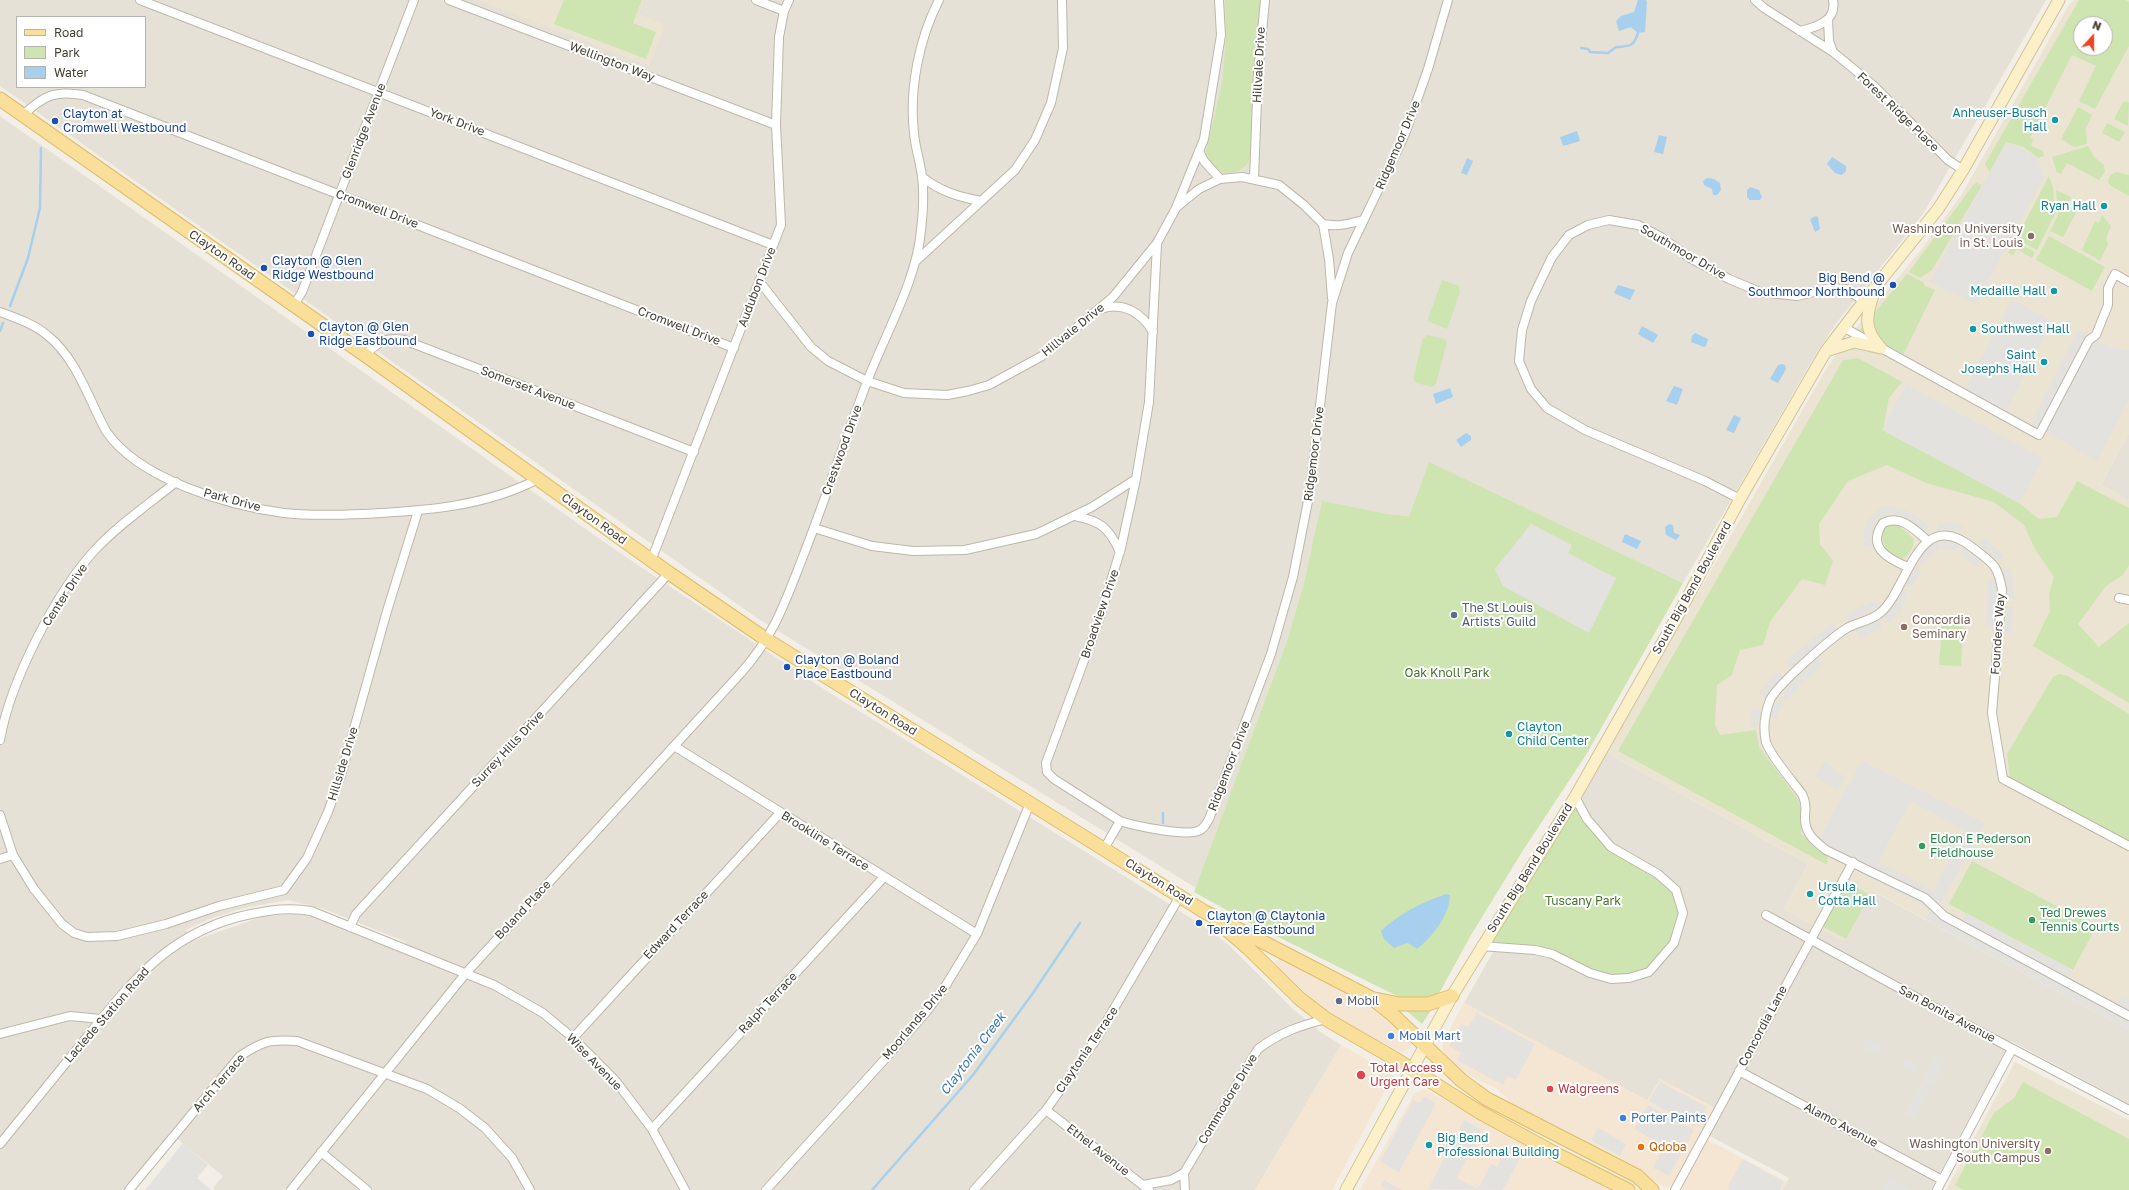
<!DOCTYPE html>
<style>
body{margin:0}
#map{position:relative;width:2129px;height:1190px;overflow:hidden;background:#f3efe7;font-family:"Golos Text",sans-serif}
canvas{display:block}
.legend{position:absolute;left:16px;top:16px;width:130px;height:72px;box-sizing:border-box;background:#fff;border:1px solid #b5b3af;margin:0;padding:5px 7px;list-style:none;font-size:12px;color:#464036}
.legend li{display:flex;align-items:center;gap:8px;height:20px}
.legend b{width:20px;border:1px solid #b5b3af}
.north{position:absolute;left:2073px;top:16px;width:40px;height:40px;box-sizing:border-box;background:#fff;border:1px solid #b5b3af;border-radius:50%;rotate:21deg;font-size:11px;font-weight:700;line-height:16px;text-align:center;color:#464036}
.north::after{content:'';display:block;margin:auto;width:14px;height:18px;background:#f04221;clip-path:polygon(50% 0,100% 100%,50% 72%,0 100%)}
</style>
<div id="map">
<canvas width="2129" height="1190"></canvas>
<ul class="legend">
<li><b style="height:5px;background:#f9df9a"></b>Road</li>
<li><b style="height:11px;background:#cee5b2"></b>Park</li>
<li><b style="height:11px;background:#a6d0ed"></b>Water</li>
</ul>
<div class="north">N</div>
</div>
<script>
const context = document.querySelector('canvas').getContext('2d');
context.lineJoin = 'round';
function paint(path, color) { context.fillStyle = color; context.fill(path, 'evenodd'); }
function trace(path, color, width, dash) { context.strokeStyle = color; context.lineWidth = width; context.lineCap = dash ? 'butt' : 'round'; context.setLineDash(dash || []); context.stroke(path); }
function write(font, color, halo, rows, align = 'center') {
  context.font = font + ' "Golos Text",sans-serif'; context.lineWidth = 4; context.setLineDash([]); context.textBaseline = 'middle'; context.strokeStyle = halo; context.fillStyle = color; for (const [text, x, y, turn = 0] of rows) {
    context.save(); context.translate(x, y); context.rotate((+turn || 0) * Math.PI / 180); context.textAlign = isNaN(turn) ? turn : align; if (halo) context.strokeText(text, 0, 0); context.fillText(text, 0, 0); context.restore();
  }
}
paint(new Path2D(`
 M0 0H2046L1923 214 1835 325 1817 352 1683 583 1429 463 1409 516 1388 514 1322 502 1304 582 1288 638 1196 888 757 618 0 86ZM17 17H145V87H17Z
 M0 116 617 551 819 686 1166 902 1212 932 1231 947 1293 1009 1322 1033 1341 1045 1255 1190H215L213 1188 223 1176 171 1134 126 1190H0ZM288 900 324 909 406 942 398 951 315 917 296 914 264 916 192 941 186 930 209 919 244 908Z
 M2129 433V500L2101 485Z
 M1607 753 1808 864 1783 910 1872 891 2129 1030V1104L2011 1041 1931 1190H1782L1789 1178 1710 1136 1722 1112 1660 1079 1647 1101 1464 1003Z`), '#e6e1d6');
paint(new Path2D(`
 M1281 957 1379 1010 1410 1039 1412 1043 1410 1048 1403 1052 1397 1050 1337 1018 1320 1007 1276 965 1275 962Z
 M1464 1003 1647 1100 1660 1079 1714 1108 1674 1183 1670 1186 1665 1187 1527 1113 1514 1105 1496 1088 1462 1072 1450 1062 1444 1053 1442 1046 1445 1038Z
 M1341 1045 1390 1072 1393 1076 1332 1190H1255Z
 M1422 1090H1426L1612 1190H1360L1414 1094Z
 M1708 1140 1787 1182 1782 1190H1681Z`), '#f4e6d3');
paint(new Path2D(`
 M478 0H644L639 14 665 25 649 66Z
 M2074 0H2129V433L2101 485 2129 500V1030L1873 891 1845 942 1783 910 1808 864 1607 753 1823 374 1843 344 1921 250 1962 194 2068 6ZM2081 24H2105V48H2081Z
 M2015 1062 2129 1120V1190H1946Z`), '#ebe4d2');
paint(new Path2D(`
 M564 0H642L633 23 656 32 646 59 554 24Z
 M1225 0H1260L1254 64 1251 155C1246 172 1233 175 1217 171L1207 158 1206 152 1222 83 1226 41Z
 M2079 0H2125L2129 2V46L2095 109 2079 101 2096 66 2072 55 2030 138 2033 140 2031 146 2043 151 2044 156 2038 158 2024 147 2006 142 1990 172 1985 164ZM2081 24H2105V48H2081Z
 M2126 101 2129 103 2128 126 2114 119 2123 102Z
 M2078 107 2092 115 2086 128 2087 144 2074 147 2061 139Z
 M2107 123 2125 132 2119 142 2102 133Z
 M2088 146 2094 157 2104 165 2105 172 2099 180 2067 163 2061 174 2057 172 2052 157Z
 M2116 172 2129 175V196L2111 186 2108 182 2110 175Z
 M2049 176 2053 188 2055 214 2037 250 2016 239Z
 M1976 183 1982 185 1932 270 1920 278 1909 272 1974 184Z
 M2056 190 2071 197 2067 205 2077 211 2063 237 2050 231 2058 215Z
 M2102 215 2111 226 2106 238 2108 244 2100 261 2082 250 2095 221 2099 223Z
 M2049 236 2105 267 2092 291 2036 260Z
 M2014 241 2035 252 2032 258 2017 249 2013 255 2008 253Z
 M1907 274 1923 282 1925 286 1935 290 1903 355 1859 331Z
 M1442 280 1459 286 1460 293 1447 329 1427 321Z
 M1428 335 1444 339 1447 342 1436 384 1432 387 1416 383 1413 378 1423 338Z
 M1858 358 1902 382 1889 398 1883 430 2019 503 2039 519 2057 517 2077 481 2129 508V565L2123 575 2106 586 2078 624 2099 647 2129 623V703L2033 646 2050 611 2049 594 2054 577 2036 551 2024 525 1994 502 1926 483 1887 465 1848 481 1819 524 1820 544 1833 561 1825 585 1802 579 1770 622 1763 645 1740 650 1732 675 1717 685 1715 725 1720 735 1756 730 1759 747 1798 799 1801 808V834L1828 856 1827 865 1618 751 1843 360Z
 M1429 462 1683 583 1586 755 1522 852 1471 935 1441 990 1436 996 1430 999 1401 998 1248 922 1194 892 1288 638 1304 582 1322 501 1388 514 1409 516Z
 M1889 524 1899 526 1913 538C1915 547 1909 555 1902 559 1888 557 1882 545 1882 531Z
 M1942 624 1963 626 1961 666 1939 665Z
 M2059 674 2068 676 2129 714V843L2010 779 2007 754 2053 677Z
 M1575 797 1608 843 1676 890 1683 913 1674 943 1649 972 1611 979 1552 954 1481 946Z
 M1972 861 2096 927 2073 970 1949 904Z
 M1847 882 1870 895 1846 939 1822 926Z
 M1403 1008 1432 1009 1422 1024Z
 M2023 1082 2129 1139V1190H1964L1955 1185 1994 1113 2014 1098Z`), '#cee5b2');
paint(new Path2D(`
 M2006 142 2036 156 2044 177 1976 304 1930 282Z
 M2012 300 2052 321 2006 411 1965 390Z
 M2078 330 2110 347 2129 350V399L2097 461 2031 423Z
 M1906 385 2043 458 2019 503 1882 430Z
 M1888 506 1906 510 1929 525 1925 532 1913 522 1900 515 1891 513 1876 520 1871 536 1872 545 1864 547V530L1868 520 1881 507Z
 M1947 522 1963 525 1961 532 1945 530 1938 531V524Z
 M1531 524 1572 545 1568 553 1616 578 1589 633 1503 586 1495 569Z
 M1984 538 2004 556 1998 561 1979 545Z
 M1948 540 1960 544 1956 551 1942 549V541Z
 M1937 542 1941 549 1931 554 1923 564 1917 560 1926 548Z
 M1964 547 1981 560 1976 566 1959 553Z
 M1914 566 1921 570 1911 588 1904 585Z
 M2010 568 2013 578 2014 598H2007L2006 581 2003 572Z
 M1994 578 1997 592 1993 626 1986 625 1988 592 1987 581Z
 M1902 591 1908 595 1900 613 1893 610 1897 615 1889 624 1884 617 1894 606Z
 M1875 600 1880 606 1872 611 1849 620 1847 613Z
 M2006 607H2014L2011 633H2004Z
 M1879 621 1882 628 1860 638 1855 629Z
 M1832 623 1836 629 1791 667 1786 661Z
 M1818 658 1823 664 1798 687 1787 700 1781 696 1790 684Z
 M1777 671 1783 676 1766 698 1759 693Z
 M1778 701 1784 705 1779 711 1778 719 1770 718 1772 708Z
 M1752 709 1760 710 1758 727 1750 726Z
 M1862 761 1985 823 1936 912 1958 924 1967 914 2073 970 2067 983 2129 1016V1030L1926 920 1930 909 1832 857 1828 844 1819 839ZM1910 801 1965 830 1933 891 1878 862Z
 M1824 762 1845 777 1837 790 1815 776Z
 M2122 996 2129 1000V1012L2117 1005Z
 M1477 1013 1535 1044 1516 1080 1507 1076 1503 1085 1457 1060 1461 1053 1449 1046 1461 1024 1468 1027Z
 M1868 1039 1882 1046 1877 1055 1863 1047Z
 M1936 1055 1946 1060 1932 1087 1922 1082Z
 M1904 1059 1917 1066 1915 1074 1900 1066Z
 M1660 1082 1707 1107 1696 1127 1649 1101Z
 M1921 1084 1929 1088 1914 1118 1906 1114Z
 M1424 1097 1436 1103 1399 1172 1380 1162 1413 1100 1420 1103Z
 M1648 1105 1694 1130 1669 1176 1653 1168 1665 1146 1634 1129Z
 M1464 1120 1482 1130 1457 1178 1478 1189 1491 1164 1497 1167 1509 1145 1523 1152 1503 1190 1428 1189Z
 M1598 1128 1626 1144 1620 1156 1591 1140Z
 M183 1143 208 1165 197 1178 211 1190H145Z
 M1743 1159 1784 1182 1780 1190H1731L1727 1188Z
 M1889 1178 1911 1190H1883Z
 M1384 1180 1402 1190H1388L1381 1186Z`), '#e4e2df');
paint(new Path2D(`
 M1638 0H1646L1647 2 1645 32 1638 33 1631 27 1619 31 1616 21 1621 16 1634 12Z
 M1577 131 1580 141 1563 146 1560 137Z
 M1659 135 1667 137 1663 154 1654 152Z
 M1832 157 1846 166V171L1842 175 1835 173 1827 164Z
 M1467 158 1473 161 1467 175 1461 173Z
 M1707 178 1714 179 1720 183 1721 190 1717 195H1713L1712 189 1704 185 1703 181Z
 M1750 187 1759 190 1762 197 1760 200H1750L1747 197V190Z
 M1816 216 1818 217 1820 229 1815 232 1810 219Z
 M1618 285 1635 290 1630 300 1614 293Z
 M1642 326 1658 335 1653 343 1638 334Z
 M1695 333 1708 339 1706 346 1704 347 1691 342 1692 336Z
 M1782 364 1785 365 1786 369 1778 383 1770 379 1778 365Z
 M1674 386 1683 389 1677 405 1666 401Z
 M1450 388 1453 397 1436 404 1433 394Z
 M1734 415 1741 418 1734 433 1726 430Z
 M1466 433 1471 436V440L1461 447 1456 440Z
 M1669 524 1673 525 1674 533 1680 535 1676 540 1666 535 1665 527Z
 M1625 534 1641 541 1637 549 1622 542Z
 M1446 894 1450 895C1450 914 1432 938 1417 949L1408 943 1394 948 1384 939 1381 931C1400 913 1421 903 1446 894Z`), '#a6d0ed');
trace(new Path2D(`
 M1581 48 1588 49 1590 52 1608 53 1616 47C1629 46 1633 48 1638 33
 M10 306 28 258 40 208 41 148
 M0 331 3 323
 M1163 823V813
 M872 1190 973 1075 1033 993 1080 923`), '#a6d0ed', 2.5);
const minor = new Path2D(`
 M140 0 773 245
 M449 0 776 125
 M756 0 784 11
 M1755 0 1764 8 1833 52 1873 85 1948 160 1963 170
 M1828 20 1829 41 1833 52
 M1800 31C1817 27 1837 21 1833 0
 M23 115C43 96 55 90 83 95L734 348
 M1199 151 1204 161 1220 179
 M922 177C940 191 958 197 981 201
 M1254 178 1258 74 1265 0
 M1177 207 1199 189 1220 179 1242 177 1279 185 1304 205 1323 224 1329 259 1332 298
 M1323 224C1337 227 1349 224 1363 220
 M917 260 1015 170 1035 140 1051 103 1063 48 1062 0
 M759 281 811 347 828 361 867 381 904 393 947 395 968 391 989 385 1042 356 1113 297 1157 243 1176 208 1204 139 1221 35 1219 0
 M294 305 302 292 414 0
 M1101 309C1123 301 1142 313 1153 332
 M0 312C16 318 34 324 47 335 77 359 88 398 106 431 138 479 229 506 284 513 310 516 338 515 363 514 422 511 485 507 538 479
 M1843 327 2039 435 2089 340 2096 335 2108 305V288L2115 274 2129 282
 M365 355C377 343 386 336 404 340L694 452
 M1740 499 1705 481 1585 430 1547 408 1531 389 1519 361 1522 330 1531 301 1552 257 1569 235 1588 225 1609 220 1638 225 1661 237 1690 258 1729 279 1760 292 1797 296 1830 288 1846 289 1864 301
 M1075 516C1101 521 1109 528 1120 552
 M814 528 872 546 913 551 965 550 1036 534 1092 507 1136 479
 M651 561 781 225 776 125 779 37 784 11 789 0
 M1908 567C1888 559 1866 547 1883 523 1901 514 1915 530 1928 541
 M2119 598 2129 600
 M0 740C10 682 55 594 94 551 118 525 149 504 176 482
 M674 746 977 934
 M0 815 13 855 34 889 62 924 74 933 87 937 117 936 166 924 219 906 284 890 307 858 328 812 341 775 387 611 418 511
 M1120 821C1135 826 1184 836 1198 831 1204 829 1206 824 1209 819L1271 654 1293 577 1310 491 1332 303 1348 253 1405 134 1428 69 1448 0
 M2129 846 2003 779 1992 713 2002 590C1998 564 1992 563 1973 548 1917 503 1908 591 1880 613 1871 621 1857 622 1847 628 1831 638 1777 685 1770 700 1765 713 1763 729 1766 742 1769 754 1794 783 1802 794 1807 804 1805 809 1805 819 1805 834 1816 842 1826 850L1925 898 1944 916 2129 1016
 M1104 849 1120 821 1054 779 1047 772 1046 763 1099 620 1121 548 1136 479 1149 402 1157 244
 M0 859 13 855
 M1766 915 1952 1017 2129 1110
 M350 927 356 914 669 573
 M1481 946 1535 950 1552 954 1590 973 1611 979 1629 978 1649 972 1674 943 1683 913 1676 890 1658 874 1611 847 1587 819 1575 797
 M0 1034 70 1016 101 1019
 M573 1038 780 813
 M1739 1071 1942 1180
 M1046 1110 1149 1190
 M652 1129 884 877
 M0 1144C26 1112 52 1080 78 1048 129 985 167 931 251 914 272 910 290 907 311 911L494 985 543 1013 573 1038 615 1080 652 1129 685 1190
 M321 1152 367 1190
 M1184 1173 1185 1190
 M1143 1185 1171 1180 1184 1173 1258 1049C1281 1032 1299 1026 1326 1019
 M129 1190 240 1056C263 1041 270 1039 297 1041L427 1089 459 1108 485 1128 512 1158 530 1190
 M291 1190 466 973 740 674C775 635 785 602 804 554 826 497 845 439 867 382 885 334 917 280 921 230 923 213 924 192 922 176 920 161 915 147 914 133 909 89 919 39 939 0
 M766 1190 885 1059 927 1011 946 985 977 934 1030 803
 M974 1190 1046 1110 1095 1041 1180 896
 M1675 1190 1853 862
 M1937 1190 2012 1049`);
const secondary = new Path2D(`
 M1874 292C1866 316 1863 329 1881 348
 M1826 351 1854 342 1881 348
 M1346 1190 1452 996 1575 797 1677 617 1740 499 1826 351 1864 301 1938 209 1963 170 2059 0`);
const primary = new Path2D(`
 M0 99 365 355 669 573 767 640 1205 912 1373 999 1394 1016 1461 1080 1487 1099 1637 1176 1652 1190
 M1224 927 1248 948 1300 999 1326 1019 1397 1060 1481 1113 1560 1156 1628 1190
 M1375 999 1399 1004H1428L1452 996`);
trace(minor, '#beb7aa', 10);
trace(secondary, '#d1c399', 13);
trace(primary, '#debc6a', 15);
trace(minor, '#fff', 8);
trace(secondary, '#fcf0c8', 11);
trace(primary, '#f9df9a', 13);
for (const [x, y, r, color] of [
 [2055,120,4,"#0f9aa8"],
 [55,121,4,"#1a4fb4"],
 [2104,206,4,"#0f9aa8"],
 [2031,236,4,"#8d6e63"],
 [264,268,4,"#1a4fb4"],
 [1893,285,4,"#1a4fb4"],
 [2054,291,4,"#0f9aa8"],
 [1973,329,4,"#0f9aa8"],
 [311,334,4,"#1a4fb4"],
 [2044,362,4,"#0f9aa8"],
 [1454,615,4,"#5c6f8a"],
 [1904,627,4,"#8d6e63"],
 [787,667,4,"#1a4fb4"],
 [1509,734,4,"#0f9aa8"],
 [1922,846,4,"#2e9e5b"],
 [1810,894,4,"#0f9aa8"],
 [2032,920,4,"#2e9e5b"],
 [1199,923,4,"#1a4fb4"],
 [1339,1001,4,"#5c6f8a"],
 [1391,1036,4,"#3f7fe0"],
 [1361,1075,5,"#e0444e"],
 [1550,1089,4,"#e0444e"],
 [1623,1118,4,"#3f7fe0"],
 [1429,1145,4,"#0f9aa8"],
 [1641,1147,4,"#e8710a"],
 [2048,1151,4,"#8d6e63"]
]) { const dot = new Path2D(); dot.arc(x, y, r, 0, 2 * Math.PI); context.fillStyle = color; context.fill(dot); trace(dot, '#fff', 1.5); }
write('12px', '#464036', '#fff', [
 ["Wellington Way",612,62,21],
 ["Hillvale Drive",1259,65,-87],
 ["Forest Ridge Place",1898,112,44],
 ["York Drive",457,122,21],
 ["Glenridge Avenue",364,131,-69],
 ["Ridgemoor Drive",1398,145,-67],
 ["Cromwell Drive",377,209,21],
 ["Southmoor Drive",1683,252,30],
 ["Clayton Road",222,255,35],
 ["Audubon Drive",757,287,-69],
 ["Cromwell Drive",679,326,21],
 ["Hillvale Drive",1073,330,-39],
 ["Somerset Avenue",528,388,21],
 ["Crestwood Drive",842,450,-70],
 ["Ridgemoor Drive",1314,454,-83],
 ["Park Drive",232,500,15],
 ["Clayton Road",594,519,36],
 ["South Big Bend Boulevard",1692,588,-61],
 ["Center Drive",65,595,-57],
 ["Broadview Drive",1100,614,-71],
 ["Founders Way",1998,634,-86],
 ["Clayton Road",883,712,32],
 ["Surrey Hills Drive",508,749,-47],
 ["Hillside Drive",343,764,-73],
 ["Ridgemoor Drive",1229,766,-69],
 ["Brookline Terrace",825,841,32],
 ["South Big Bend Boulevard",1530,868,-58],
 ["Clayton Road",1159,882,32],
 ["Boland Place",523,910,-47],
 ["Edward Terrace",676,925,-47],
 ["Ralph Terrace",768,1003,-47],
 ["San Bonita Avenue",1947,1014,28],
 ["Laclede Station Road",107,1015,-49],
 ["Moorlands Drive",915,1022,-50],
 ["Concordia Lane",1763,1026,-62],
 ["Claytonia Terrace",1087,1050,-56],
 ["Wise Avenue",594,1062,46],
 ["Arch Terrace",219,1083,-49],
 ["Commodore Drive",1228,1099,-59],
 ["Alamo Avenue",1841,1125,28],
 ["Ethel Avenue",1098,1150,38]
]);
write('12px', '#0d838f', '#fff', [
 ["Anheuser-Busch",2047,113],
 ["Hall",2047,127],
 ["Ryan Hall",2096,206],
 ["Medaille Hall",2046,291],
 ["Southwest Hall",1981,329,"left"],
 ["Saint",2036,355],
 ["Josephs Hall",2036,369],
 ["Clayton",1517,727,"left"],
 ["Child Center",1517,741,"left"],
 ["Ursula",1818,887,"left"],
 ["Cotta Hall",1818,901,"left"],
 ["Big Bend",1437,1138,"left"],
 ["Professional Building",1437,1152,"left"]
], 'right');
write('12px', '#164399', '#fff', [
 ["Clayton at",63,114],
 ["Cromwell Westbound",63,128],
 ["Clayton @ Glen",272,261],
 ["Ridge Westbound",272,275],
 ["Big Bend @",1885,278,"right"],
 ["Southmoor Northbound",1885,292,"right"],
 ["Clayton @ Glen",319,327],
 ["Ridge Eastbound",319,341],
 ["Clayton @ Boland",795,660],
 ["Place Eastbound",795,674],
 ["Clayton @ Claytonia",1207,916],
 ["Terrace Eastbound",1207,930]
], 'left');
write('12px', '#785e54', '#fff', [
 ["Washington University",2023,229],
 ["in St. Louis",2023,243],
 ["Concordia",1912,620,"left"],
 ["Seminary",1912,634,"left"],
 ["Washington University",2040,1144],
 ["South Campus",2040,1158]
], 'right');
write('12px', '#4e5e75', '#fff', [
 ["The St Louis",1462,608],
 ["Artists' Guild",1462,622],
 ["Mobil",1347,1001]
], 'left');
write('12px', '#47752c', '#fff', [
 ["Oak Knoll Park",1447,673],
 ["Tuscany Park",1583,901]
]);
write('12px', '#27864d', '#fff', [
 ["Eldon E Pederson",1930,839],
 ["Fieldhouse",1930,853],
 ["Ted Drewes",2040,913],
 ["Tennis Courts",2040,927]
], 'left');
write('12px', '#366cbe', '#fff', [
 ["Mobil Mart",1399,1036],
 ["Porter Paints",1631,1118]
], 'left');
write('12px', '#be3a42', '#fff', [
 ["Total Access",1370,1068],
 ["Urgent Care",1370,1082],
 ["Walgreens",1558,1089]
], 'left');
write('12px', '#c56008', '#fff', [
 ["Qdoba",1649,1147]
], 'left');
write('italic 13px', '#3579ad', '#fff', [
 ["Claytonia Creek",973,1054,-53]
]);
</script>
